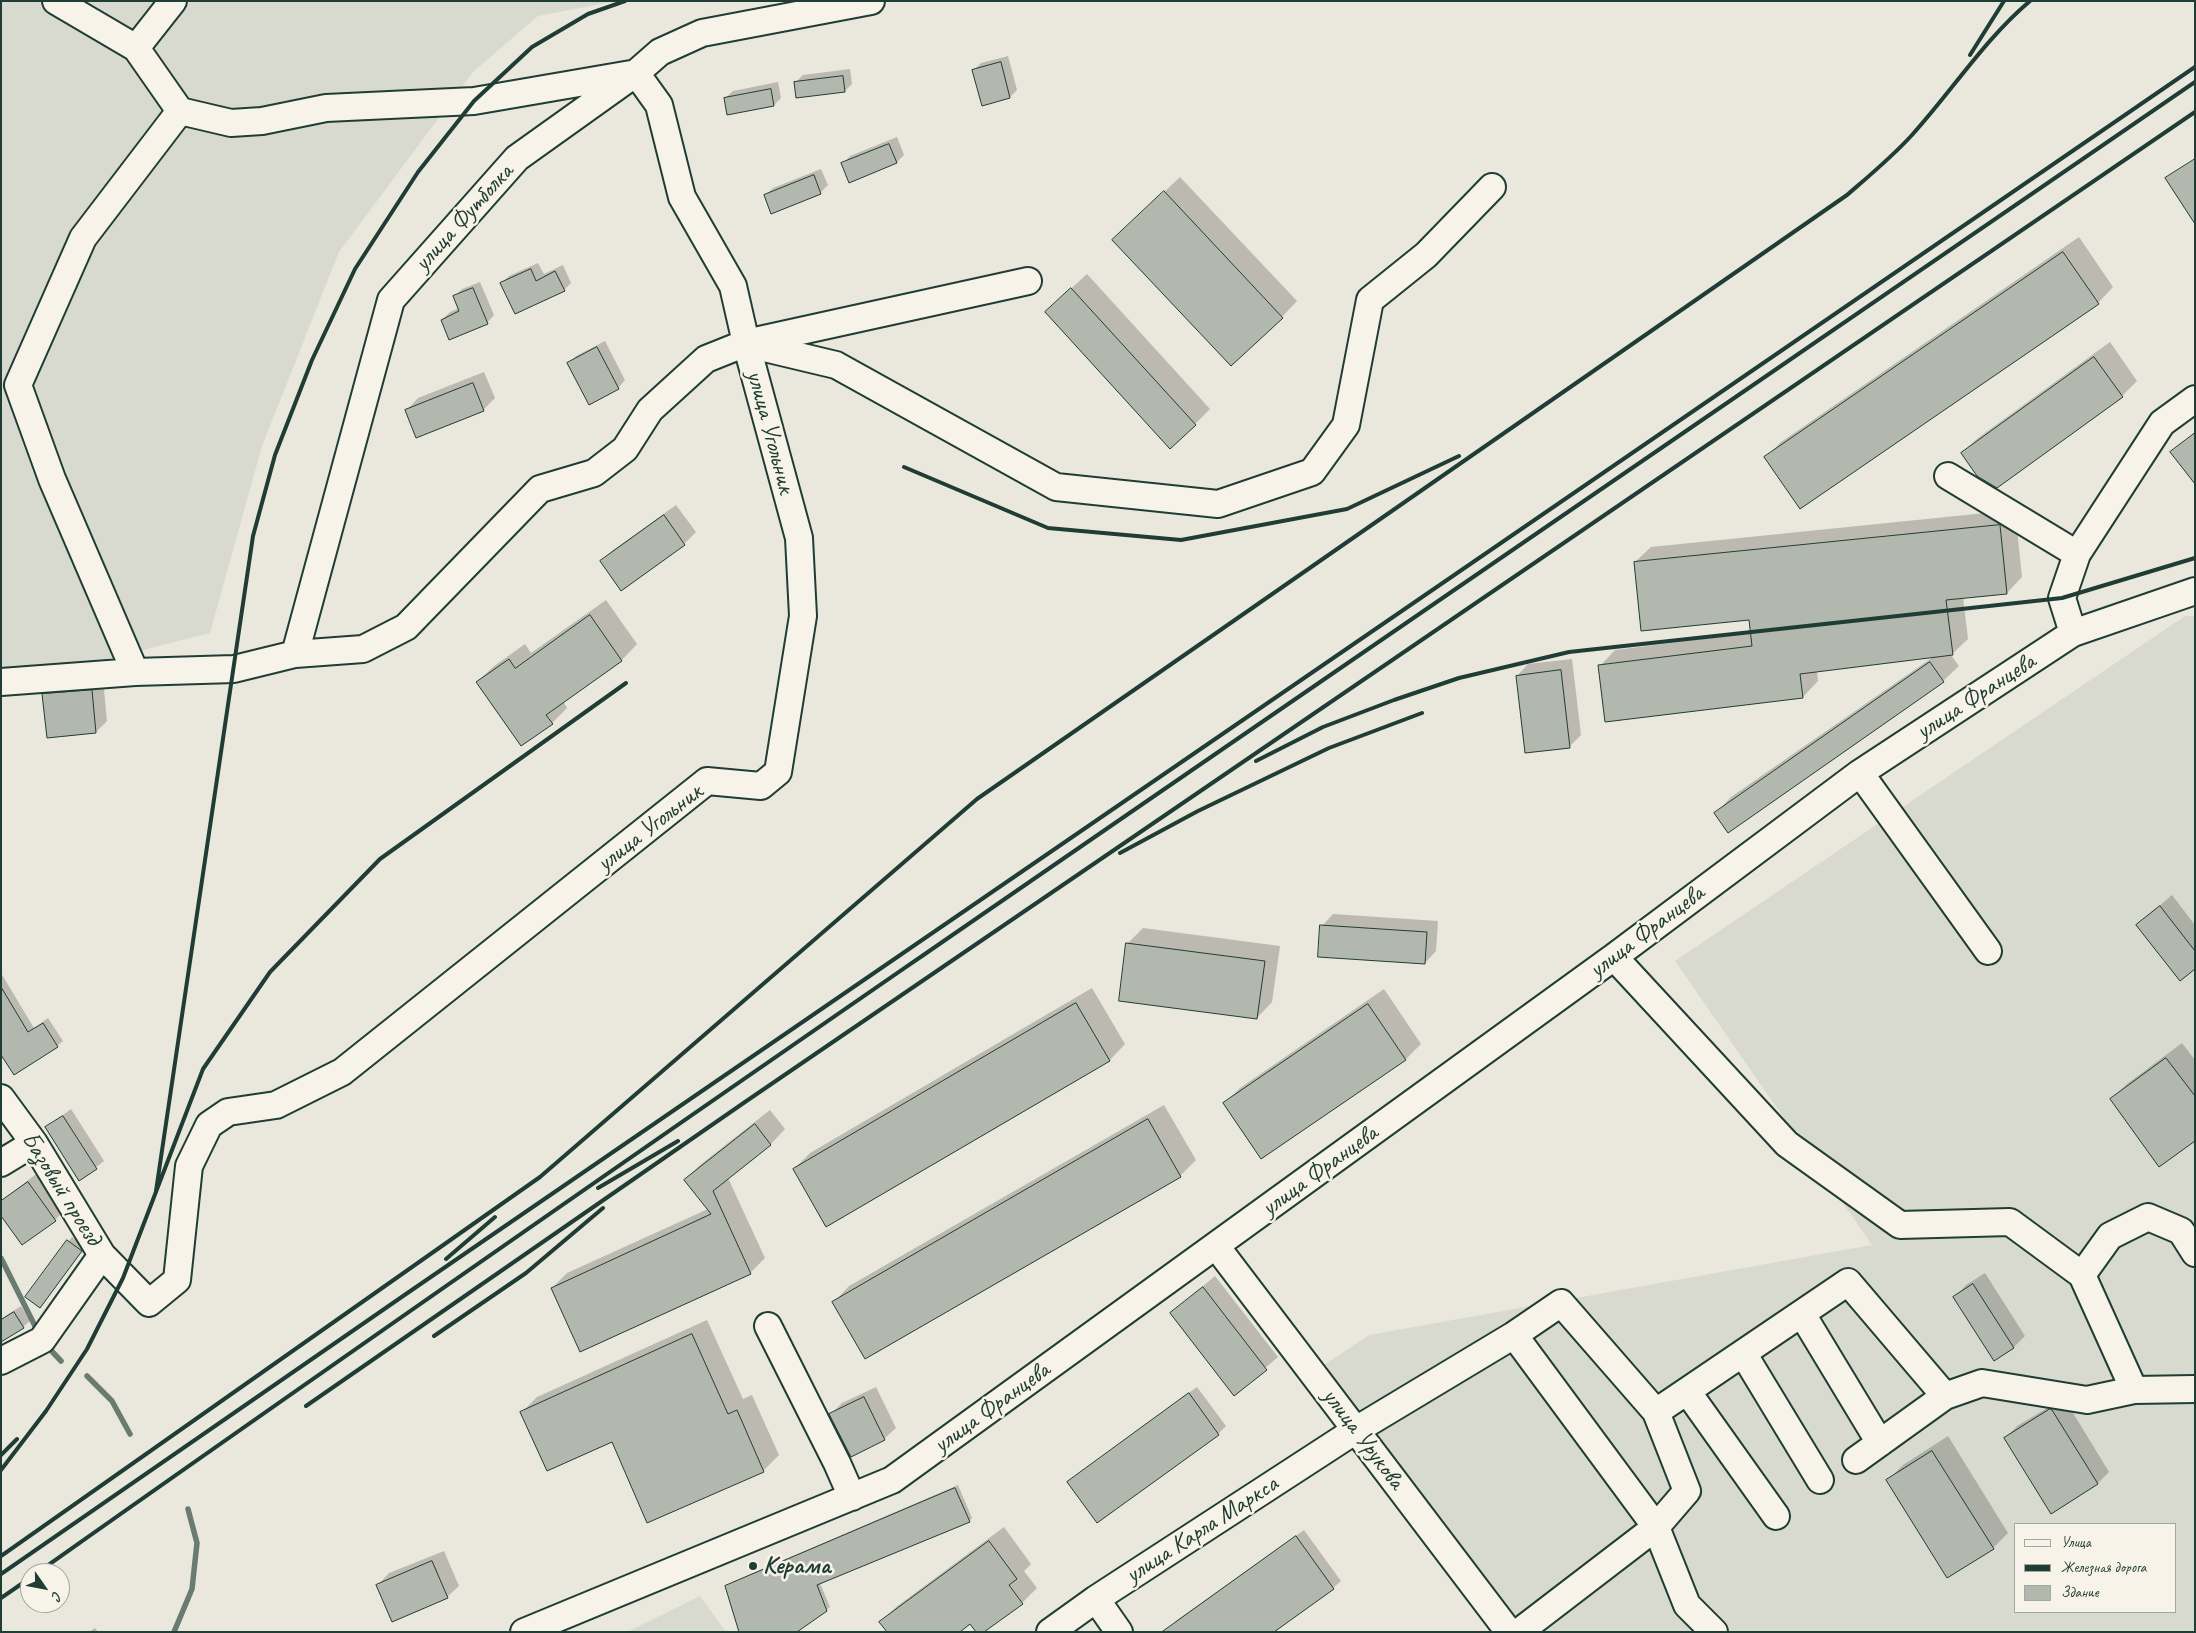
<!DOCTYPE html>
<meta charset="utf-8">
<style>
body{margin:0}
#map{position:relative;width:2196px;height:1633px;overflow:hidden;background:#eae8dd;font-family:Caveat,sans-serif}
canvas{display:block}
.frame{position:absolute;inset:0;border:2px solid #1f3d34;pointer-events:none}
.legend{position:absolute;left:2014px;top:1523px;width:162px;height:90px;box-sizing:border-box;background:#f7f3e8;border:1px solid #a1aaa0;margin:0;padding:6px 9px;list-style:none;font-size:15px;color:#1f3d34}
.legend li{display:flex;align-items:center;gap:10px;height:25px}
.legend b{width:25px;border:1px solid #a1aaa0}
.north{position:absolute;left:20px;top:1563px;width:50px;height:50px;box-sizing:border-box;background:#f7f3e8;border:1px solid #a1aaa0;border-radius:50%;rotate:123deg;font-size:14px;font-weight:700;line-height:20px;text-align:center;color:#1f3d34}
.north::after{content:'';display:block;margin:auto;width:18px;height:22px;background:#1f3d34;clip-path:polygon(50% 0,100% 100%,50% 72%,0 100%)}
</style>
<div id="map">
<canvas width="2196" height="1633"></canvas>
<div class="frame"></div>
<ul class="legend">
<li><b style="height:6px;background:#f7f3e8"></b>Улица</li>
<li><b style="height:6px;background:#1f3d34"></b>Железная дорога</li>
<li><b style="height:14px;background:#b2b8ae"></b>Здание</li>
</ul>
<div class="north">С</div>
</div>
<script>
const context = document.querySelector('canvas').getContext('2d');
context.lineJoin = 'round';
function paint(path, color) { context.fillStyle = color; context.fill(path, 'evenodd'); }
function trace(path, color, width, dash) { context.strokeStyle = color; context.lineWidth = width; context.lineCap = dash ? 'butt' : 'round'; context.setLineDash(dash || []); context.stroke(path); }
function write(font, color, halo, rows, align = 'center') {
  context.font = font + ' Caveat,sans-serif'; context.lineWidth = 5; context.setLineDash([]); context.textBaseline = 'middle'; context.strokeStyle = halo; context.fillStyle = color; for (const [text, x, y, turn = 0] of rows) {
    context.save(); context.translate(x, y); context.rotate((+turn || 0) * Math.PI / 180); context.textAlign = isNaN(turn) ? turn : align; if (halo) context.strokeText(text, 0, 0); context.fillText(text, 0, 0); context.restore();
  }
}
paint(new Path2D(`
 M1 1H617L538 16 473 72 339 252 262 446 210 633 1 686Z
 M2185 616H2195V1632H1528L1324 1365 1369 1335 1872 1245 1675 961ZM2015 1524H2175V1612H2015Z
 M700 1596 726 1632H627Z`), '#d9dacf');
paint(new Path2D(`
 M1008 56 1017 90 1010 97 973 71 981 63Z
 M850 69 852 84 845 91 795 83 803 75Z
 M778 82 781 98 774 105 725 98 733 91Z
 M897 137 904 155 897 162 843 164 850 156Z
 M821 169 828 185 820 193 765 196 773 188Z
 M1180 177 1297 301 1282 317 1129 225Z
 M2079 237 2113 287 2098 303 1766 457 1781 442Z
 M538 263 544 274 563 265 571 283 564 290 502 283 509 276Z
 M1087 274 1210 409 1195 424 1062 297Z
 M480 282 494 315 487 323 442 320 450 312 459 308 454 297 462 289Z
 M605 341 625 380 618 388 568 364 576 356Z
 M2110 342 2137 381 2122 396 1962 453 1978 438Z
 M484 372 495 398 483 410H407L418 398Z
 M2195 432V477L2172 452Z
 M676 505 696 532 684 544 621 589 602 561 613 550Z
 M2015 510 2022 577 2007 593 1963 597 1968 639 1951 655 1959 666 1943 681 1716 813 1731 797 1933 657 1817 671 1818 681 1803 697 1600 666 1615 650 1752 633 1751 619 1635 562 1651 547Z
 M606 600 637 644 622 660 563 701 567 708 552 723 477 682 493 667 525 644 531 653Z
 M1572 659 1581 735 1569 747 1517 676 1528 664Z
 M103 679 107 721 96 732 44 694 55 683Z
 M2172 895 2195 925V967L2137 925Z
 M1333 914 1438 921 1436 951 1425 963 1322 926Z
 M1143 928 1280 946 1272 1002 1257 1018 1127 944Z
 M1 973 34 1028 48 1018 63 1041 57 1046 1 1036Z
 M1092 988 1125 1044 1110 1060 827 1225 794 1169 810 1153Z
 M1384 989 1421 1044 1406 1059 1225 1103 1240 1088Z
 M2182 1043 2195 1060V1139L2111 1100 2127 1084Z
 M1164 1105 1196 1160 1180 1176 834 1302 849 1286Z
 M71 1109 104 1161 80 1179 47 1127Z
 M770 1110 785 1129 771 1144 728 1178 765 1258 750 1273 552 1288 567 1273 708 1209 685 1180 700 1165Z
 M40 1171 67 1208 55 1220 23 1243 1 1201Z
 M72 1237 85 1247 43 1303 26 1297Z
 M1985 1273 2025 1336 2014 1347 1995 1360 1955 1297 1966 1285Z
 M1215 1276 1278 1357 1234 1394 1171 1313Z
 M21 1306 30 1321 23 1327 1 1341V1319Z
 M707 1320 743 1399 752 1395 779 1455 763 1471 612 1441 522 1412 537 1397Z
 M876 1387 896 1428 884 1439 831 1414 842 1403Z
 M1197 1387 1226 1426 1218 1434 1097 1521 1069 1482 1076 1475Z
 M2064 1398 2109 1472 2098 1483 2052 1512 2006 1438 2017 1426Z
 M1948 1436 2008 1533 1993 1548 1888 1480 1903 1465Z
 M958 1485 972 1518 969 1521 820 1583 830 1607 826 1610 727 1586 730 1583Z
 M1004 1527 1031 1564 1024 1571 1037 1588 1022 1603 971 1622H881L896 1607Z
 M1304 1530 1341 1581 1333 1588 1170 1627 1177 1620Z
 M444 1551 459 1586 447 1597 378 1585 389 1573Z
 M95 1628 98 1632H89Z`), '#0003');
trace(new Path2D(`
 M1 1258 38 1332
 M45 1344 61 1361
 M87 1376 112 1401 130 1434
 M174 1632 192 1589 197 1543 188 1509`), '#6a7c72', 5.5);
const building = new Path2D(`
 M1001 62 1010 98 982 106 972 70Z
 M843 76 845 92 796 98 794 82Z
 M771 89 774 106 727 115 724 98Z
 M889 144 897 163 849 183 841 163Z
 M2195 159V224L2165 178Z
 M814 175 821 194 771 214 764 195Z
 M1164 191 1283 318 1231 366 1112 240Z
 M2063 252 2099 304 1800 509 1764 457Z
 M531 269 536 281 555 271 565 291 515 314 500 283Z
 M473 288 488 324 449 340 441 320 459 311 453 296Z
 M1071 288 1196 425 1170 449 1045 312Z
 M597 347 619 389 589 405 567 363Z
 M2094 357 2123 397 1997 488 1977 476 1961 453Z
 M473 383 484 411 416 438 405 410Z
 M2195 433V484L2170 452Z
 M664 515 685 545 621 591 600 561Z
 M2000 525 2007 594 1946 600 1953 655 1800 674 1803 698 1605 722 1598 665 1752 646 1749 620 1641 631 1634 562Z
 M590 615 622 661 546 715 553 724 521 746 476 682 509 659 515 668Z
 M1930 662 1944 682 1728 833 1714 813Z
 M1561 670 1570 748 1525 753 1516 676Z
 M92 690 96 733 47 738 42 694Z
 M2160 906 2195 951V969L2180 981 2136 925Z
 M1320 925 1427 932 1425 964 1318 957Z
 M1126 943 1265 961 1257 1019 1119 1001Z
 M1 987 28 1032 43 1023 58 1047 14 1075 1 1055Z
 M1076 1003 1110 1061 826 1227 793 1169Z
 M1368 1004 1406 1060 1261 1159 1223 1103Z
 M2166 1058 2195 1096V1141L2159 1167 2110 1099Z
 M63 1116 97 1169 79 1181 45 1127Z
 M1148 1119 1181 1177 865 1359 832 1302Z
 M755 1124 771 1145 713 1191 751 1274 580 1352 551 1288 711 1214 684 1180Z
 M28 1182 56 1221 22 1245 1 1216V1201Z
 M67 1240 82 1251 40 1308 25 1297Z
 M1973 1284 2014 1348 1994 1361 1953 1297Z
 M1203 1287 1267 1370 1234 1396 1170 1313Z
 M14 1312 24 1328 1 1342V1320Z
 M692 1334 728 1414 737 1410 764 1472 647 1523 612 1442 547 1471 520 1412Z
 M1189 1393 1219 1435 1097 1523 1067 1482Z
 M864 1397 885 1440 851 1457 829 1414Z
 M2050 1409 2052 1410 2098 1484 2051 1514 2004 1438Z
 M1932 1451 1994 1549 1947 1578 1886 1480Z
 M955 1488 970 1522 817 1585 827 1611 797 1632H739L725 1586Z
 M1296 1536 1334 1589 1274 1632H1162Z
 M989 1541 1017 1579 1009 1585 1023 1604 984 1632H976L970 1624 960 1632H887L879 1622Z
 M432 1561 448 1598 392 1622 376 1585Z`);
paint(building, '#b2b8ae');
trace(building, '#1f3d34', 1);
const minor = new Path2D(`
 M56 1 136 48 180 111 231 123 262 121 326 108 474 101 631 74
 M136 48 173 1
 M752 345 836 365 1056 487 1218 504 1312 472 1346 425 1370 300 1426 255 1492 187
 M1948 476 2077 554
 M2073 633 2062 598 2077 554 2162 423 2195 399
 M295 654 391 300 517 158 636 73 660 52 702 33 871 1
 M135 672 52 479 18 385 83 238 180 111
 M1 682 135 672 234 669 295 654 363 649 406 627 540 489 594 473 625 449 650 410 706 359 746 343 1028 281
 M1860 773 1988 951
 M1614 957 1787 1144 1900 1225 2010 1222 2082 1275
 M1 1098 34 1143 102 1255 149 1303 177 1280 189 1166 209 1125 228 1112 276 1105 342 1072 707 781 761 786 778 772 803 616 799 538 746 343 733 286 682 197 659 105 636 73
 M1 1163 34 1143
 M1216 1246 1509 1632
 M1802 1314 1880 1443
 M768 1326 837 1463 852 1497
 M1514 1335 1561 1303 1656 1412
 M1743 1353 1820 1480
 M1 1361 42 1340 102 1255
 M2134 1390 2082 1275 2110 1236 2148 1217 2181 1231 2195 1253
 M1687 1391 1776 1516
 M1856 1460 1945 1396 1982 1383 2087 1400 2134 1390 2195 1389
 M1096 1599 1119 1632
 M524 1632 892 1480 1614 957 1860 773 2073 633 2195 591
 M1050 1632 1096 1599 1356 1430 1514 1335 1656 1527 1687 1491 1656 1412 1848 1282 1945 1396
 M1519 1632 1656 1527 1687 1605 1714 1632`);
trace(minor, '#1f3d34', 30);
trace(minor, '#f7f3e8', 26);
trace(new Path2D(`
 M1970 55 2004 1
 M904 467 1048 528 1181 540 1347 509 1459 456
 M1256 761 1323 727 1394 700 1459 678 1569 652 2062 598 2195 558
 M1120 853 1198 811 1329 748 1422 713
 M598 1188 678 1141
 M156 1191 253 536 275 455 312 360 355 269 418 172 474 101 532 47 588 14 625 1
 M446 1259 495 1217
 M434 1336 526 1273 603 1208
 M306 1406 745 1102 2195 112
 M1 1455 17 1439
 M1 1470 46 1411 87 1349 123 1278 203 1069 270 972 380 859 626 683
 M1 1556 540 1177 977 799 1847 195C1869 176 1892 157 1912 135 1952 91 1984 40 2030 1
 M37 1573C751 1069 1474 577 2195 82
 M1 1574 406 1294 2195 67
 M1 1598 30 1578`), '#1f3d34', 4);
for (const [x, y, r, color] of [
 [753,1566,5,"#1f3d34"]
]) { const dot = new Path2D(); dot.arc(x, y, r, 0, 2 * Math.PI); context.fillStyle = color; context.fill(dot); trace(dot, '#f7f3e8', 2); }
write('25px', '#1f3d34', '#f7f3e8', [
 ["улица Футболка",464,218,-48],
 ["улица Угольник",770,432,75],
 ["улица Францева",1976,697,-33],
 ["улица Угольник",650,828,-38],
 ["улица Францева",1647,932,-37],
 ["улица Францева",1320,1171,-36],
 ["Базовый проезд",61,1189,58],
 ["улица Францева",992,1408,-36],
 ["улица Урукова",1363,1439,53],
 ["улица Карла Маркса",1202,1530,-33]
]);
write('bold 25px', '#1f3d34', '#f7f3e8', [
 ["Керама",763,1566]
], 'left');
</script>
